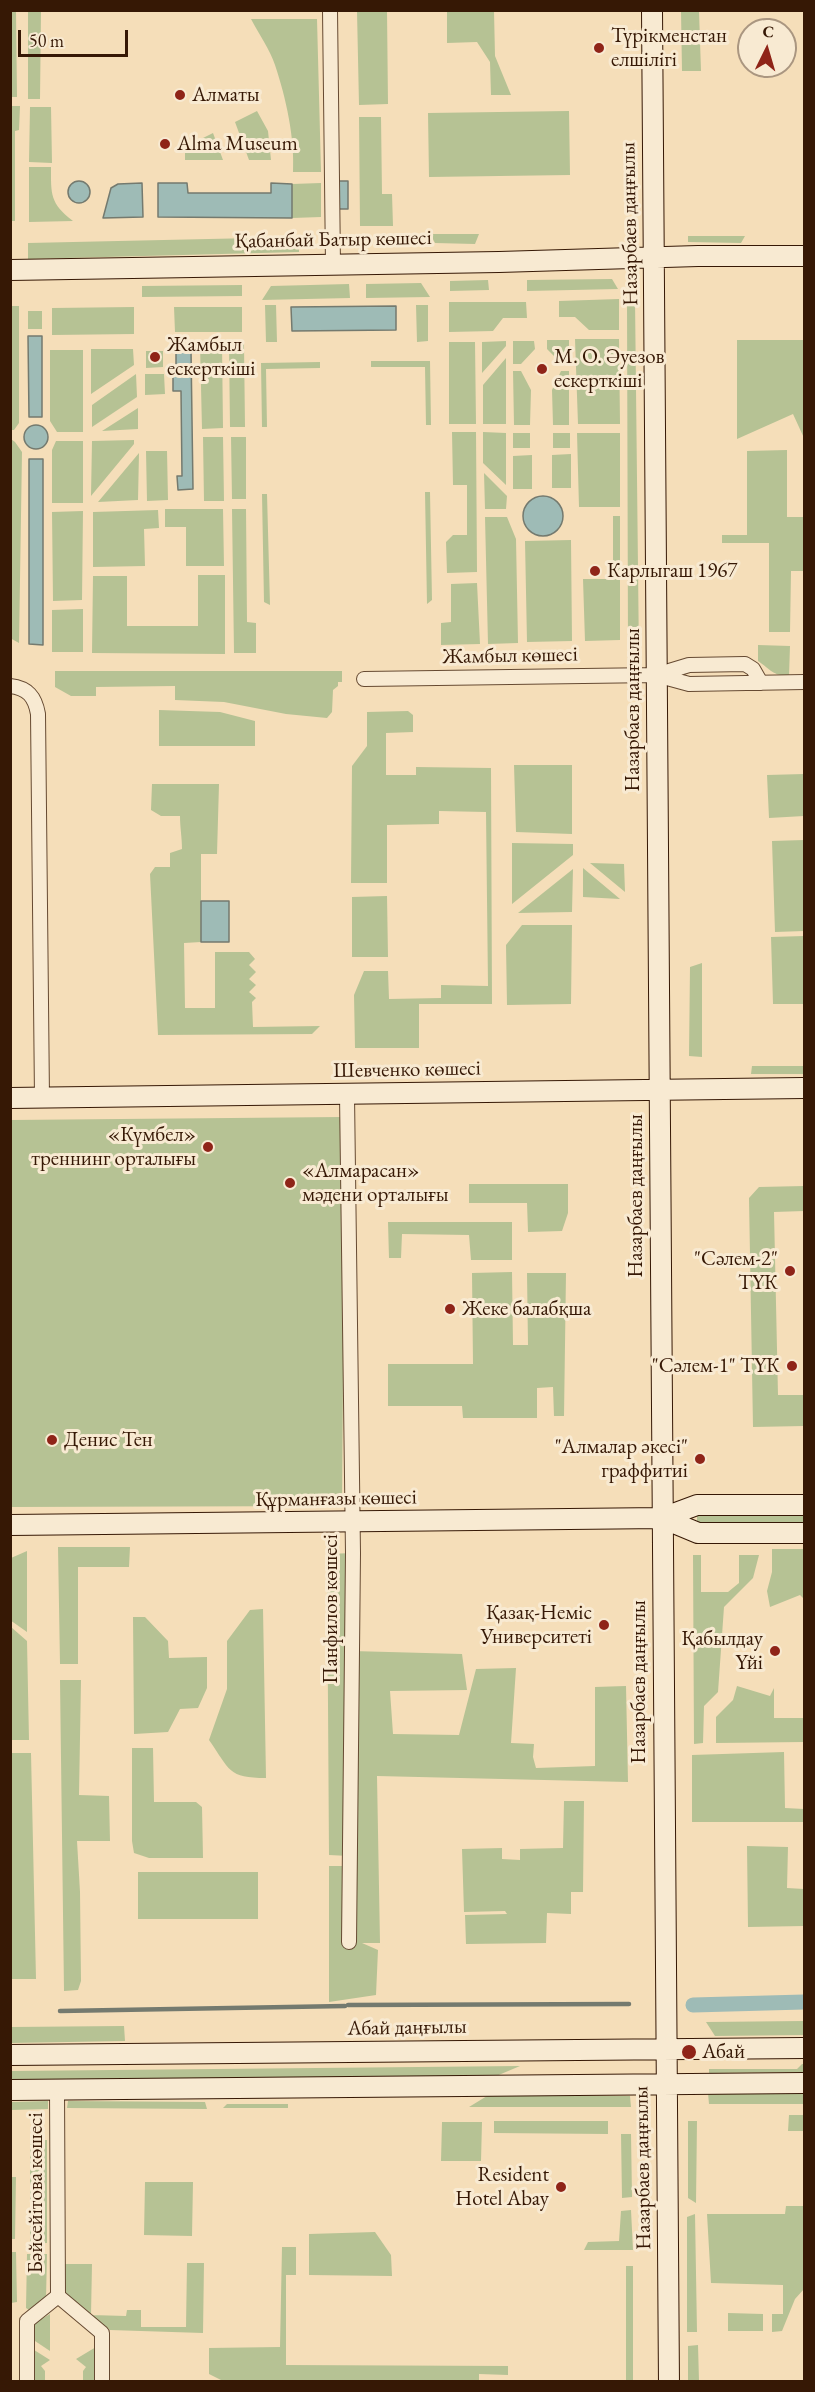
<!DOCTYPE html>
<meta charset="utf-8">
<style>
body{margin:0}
#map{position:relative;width:815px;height:2392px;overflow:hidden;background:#f5deb9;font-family:"EB Garamond",serif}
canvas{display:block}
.frame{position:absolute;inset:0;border:12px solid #361805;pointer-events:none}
.north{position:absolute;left:737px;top:18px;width:60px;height:60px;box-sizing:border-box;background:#f8ead2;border:2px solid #aa9680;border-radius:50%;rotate:5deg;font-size:16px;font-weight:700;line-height:24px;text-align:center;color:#361805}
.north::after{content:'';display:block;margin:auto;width:21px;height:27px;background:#8f2418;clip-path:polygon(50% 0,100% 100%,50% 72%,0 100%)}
.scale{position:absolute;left:18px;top:30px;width:110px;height:27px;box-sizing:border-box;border:3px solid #361805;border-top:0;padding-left:8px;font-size:18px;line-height:21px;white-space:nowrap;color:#361805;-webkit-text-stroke:4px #f8ead2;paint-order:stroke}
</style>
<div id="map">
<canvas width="815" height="2392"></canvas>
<div class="frame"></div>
<div class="north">С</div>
<div class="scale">50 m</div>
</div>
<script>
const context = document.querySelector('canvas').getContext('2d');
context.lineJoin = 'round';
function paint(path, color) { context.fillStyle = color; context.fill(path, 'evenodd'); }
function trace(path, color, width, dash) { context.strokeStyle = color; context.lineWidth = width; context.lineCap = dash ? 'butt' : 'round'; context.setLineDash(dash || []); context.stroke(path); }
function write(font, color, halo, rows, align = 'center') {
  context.font = font + ' "EB Garamond",serif'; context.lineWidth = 6; context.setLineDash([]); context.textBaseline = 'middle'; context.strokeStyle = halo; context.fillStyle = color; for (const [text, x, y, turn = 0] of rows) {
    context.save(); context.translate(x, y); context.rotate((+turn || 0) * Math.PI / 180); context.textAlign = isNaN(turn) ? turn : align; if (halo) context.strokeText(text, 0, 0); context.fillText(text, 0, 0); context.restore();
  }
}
paint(new Path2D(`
 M11 10 16 11 17 97H11Z
 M28 11H41L40 99H28Z
 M357 11H387L388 104 359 105Z
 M447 11H494L495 56 511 95H491L490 62 477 42 447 43Z
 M681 11H699L701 71H682Z
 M251 19H317L321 172H293C295 138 286 98 275 65 270 50 259 34 251 19Z
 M11 106H20L19 130 15 131V221H10Z
 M30 107H51L52 163 29 162Z
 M257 111 268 131 271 160H249L235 122Z
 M569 111 570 175 429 177 428 113Z
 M359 117H381L382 194H392L393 226H360Z
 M213 133 223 160H185V147Z
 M29 167H51C51 195 50 203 73 221L29 222Z
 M321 183V217L292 218V184Z
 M380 234H418L415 243H384L377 237Z
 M430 234H479L475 244 435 243Z
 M688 236H745L741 243 688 242Z
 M299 237V252L28 259V243Z
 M612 279 618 289 527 291V280Z
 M488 280 489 290 450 291V281Z
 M421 283 430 297 366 298V284Z
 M349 284 350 298 262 300 271 286Z
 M242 285V296L142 297V286Z
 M619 299V330H589L575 317H559V301Z
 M635 299 639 658 633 661 628 646 627 300Z
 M449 302H526L527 318H503L493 331 449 332Z
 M265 305H276L277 342H266Z
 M416 305H428V341L417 342Z
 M11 306H19V423L14 430H10Z
 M134 307V334L52 335V308Z
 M174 307H242V332H175Z
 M28 311H42V329H28Z
 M575 339H619L620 424H578Z
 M547 340H569V362L561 363 547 349Z
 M737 340H804V438L793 414 737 439Z
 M506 341V346L482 373V342Z
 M513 341H534L535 349 521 364H513Z
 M449 342H475L476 424H449Z
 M200 344H222L223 428 202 429Z
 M229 344H244L245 427H230Z
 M91 349H133L134 365 91 394Z
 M50 350H83V432H57L50 421Z
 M146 351H163V367L146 368Z
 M506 358V424H483V385Z
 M371 361H430L431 425H426L425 367H371Z
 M320 362V368L266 369 267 427H262L261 363Z
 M513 371H521L531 390 530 425H514Z
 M561 371H569V425H553L552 390Z
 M136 374 137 397 92 427V405Z
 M145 374H164L165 394 145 395Z
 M138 408V429L102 431Z
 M452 432H476L477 572 447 573 446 542 453 535H467V485H453Z
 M483 432 506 433V485L483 463Z
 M513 433H530V448H513Z
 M553 433H570V448H553Z
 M577 433H620V507H579Z
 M203 437H223L224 501H204Z
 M231 437H246V499H232Z
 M11 439 15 442 22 452 19 643 10 638Z
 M134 440V444L91 496 92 441Z
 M56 441H83V503H52V450Z
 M787 450V517H804V571H791L790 632H769V543H722V535H747V451Z
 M146 451H167L168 500 147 501Z
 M139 453 138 500 98 502Z
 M571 454V488H552V455Z
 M532 455V489H513V456Z
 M484 473 507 496 506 509H485Z
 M425 492H430L432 600 427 604Z
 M262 494H267L270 605 264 602Z
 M165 509H223L224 566H186V527H165Z
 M232 509H246L247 622 256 623V653H234Z
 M158 510 159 528 144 529 145 566 93 567V512Z
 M83 511 82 600 53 601 52 512Z
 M613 516H620V640L585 641 583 579H613Z
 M485 517H507L516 539 518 643 488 644Z
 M571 540 572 641 527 642 525 541Z
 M198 575H225V654L92 653 93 576H127V626H198Z
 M477 583 480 644 441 645V623L451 622V584Z
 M83 609V652H52V610Z
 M758 645 790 646 789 676C773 676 770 669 758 661Z
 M55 671H342V682H338V686L333 690 332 712 327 718 286 714 224 702 175 700V686L96 687V696H71L55 687Z
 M159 710 220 712 255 721V746H159Z
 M408 711 413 715V732L386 733V775H416V767L491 768 492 1004H419V1048H355L354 995 364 971H388L389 999 441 998V985L488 986 486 812 439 811V824L387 825V883H351L352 766 367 746V712Z
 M514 765H572V834L516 832Z
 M804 774V816L769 818 767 775Z
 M152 784H219L217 854H201V942L184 943 185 1008H215V952H249L255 959 249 965 256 972 249 979 256 985 249 992 256 998 252 1002 253 1027 320 1026 312 1034 158 1035 150 874 155 867H170V853L182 849C182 837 180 828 180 816H161L151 810Z
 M804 840V931L775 932 772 841Z
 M512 843 573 844V855L512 904Z
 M590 863 624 864 625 892Z
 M583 868 620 899 583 897Z
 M573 869 572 912 518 913Z
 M387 896 388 957H352V897Z
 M522 925H572L571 1004 507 1005 506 945Z
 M804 936V1004H773L771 937Z
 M702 963V1057L689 1056 690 967Z
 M752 1066H804V1074H751Z
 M341 1117 344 1244 342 1506 11 1507V1120Z
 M469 1184H568V1213L562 1231 528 1232 527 1203H469Z
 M804 1186V1211L774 1212 778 1395H804V1426L753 1427 749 1198 759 1187Z
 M388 1222H512V1260H471L469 1235 402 1234 401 1258H389Z
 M512 1272 513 1345H528L527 1273H566L564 1416H554L553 1387 537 1388V1418H463L462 1406H388V1364H473L472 1273Z
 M697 1511H804V1526L697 1527Z
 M58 1547H130L129 1567H78V1664H60Z
 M772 1549H804V1599L800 1595 770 1607 767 1591 772 1572Z
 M27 1551V1632L10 1620 11 1558Z
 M353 1553 352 1651 462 1654 467 1690 390 1691 393 1734 459 1735 476 1669 516 1668 511 1743 534 1744 533 1757 536 1768 595 1766V1687L626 1686 628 1782 377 1776 380 1943H362L378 1950 376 1995 329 2002V1866H349V1856L329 1855 327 1554Z
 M693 1555H701V1592H728L739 1583V1555H759L753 1578 724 1607 718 1692 704 1706 703 1743 694 1744Z
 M263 1609 266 1778C228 1778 230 1770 209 1740L227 1689V1641L250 1610Z
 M133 1617H145L168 1641 169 1658 207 1657V1688L198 1708 180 1709 168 1732 134 1734Z
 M11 1627 27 1641 29 1740H11Z
 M60 1680H81L79 1795 109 1796 110 1841H77L80 1892 81 1981 78 1990 64 1991Z
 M737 1686 770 1696 774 1688V1718H804V1742L716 1743V1717L733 1700Z
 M132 1748H153L154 1802H196L202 1807 203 1858H149L134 1853 132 1841Z
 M784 1752 785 1808 804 1809V1822H692V1755Z
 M10 1753H31L36 1979H11Z
 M564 1801H584L583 1892H571V1914L547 1913 546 1943 466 1944 465 1915 507 1914 505 1911 464 1912 462 1849 502 1848V1859L520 1860V1849L563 1848Z
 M747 1846 788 1847 787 1888 804 1889V1926L748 1927Z
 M138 1872H258V1919H138Z
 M804 2021V2035L715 2036 706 2022Z
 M124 2026 125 2041 11 2043V2027Z
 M802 2064H804V2072L709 2073V2069H797Z
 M520 2066 494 2077 11 2081 10 2071Z
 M708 2093H804V2104H709Z
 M487 2096H630L631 2107H469Z
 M48 2101V2109L11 2110V2102Z
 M68 2101 205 2102 207 2109 67 2108Z
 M227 2104H288V2108H223Z
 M789 2115H804V2131H788Z
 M494 2121H608V2134L494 2133Z
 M688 2121H697L696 2203 688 2198Z
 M442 2122H482L481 2161H441Z
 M621 2134H631L632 2197 622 2198Z
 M30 2140H47V2243L30 2244Z
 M11 2177H16L15 2239H11Z
 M145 2182H193L192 2236 144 2235Z
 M786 2206H804V2289L795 2299 782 2331 772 2332V2314H783V2285L711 2283 707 2214H785Z
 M631 2210 633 2250H584L588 2242 619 2241 621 2211Z
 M695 2214 697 2332H687V2217Z
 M375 2232 391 2255 392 2276 309 2275V2234Z
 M282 2247H296V2275H286V2365L508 2366V2375L479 2374V2382H225L209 2374V2348L280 2347Z
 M10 2252H16L17 2302 11 2303Z
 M27 2254H47L46 2299 32 2312 26 2308Z
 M187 2263H204L203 2333 110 2330 65 2294V2264H92L91 2315 126 2316 127 2310H141V2327H186Z
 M626 2266H633V2381H626Z
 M728 2313 763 2314V2331H728Z
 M50 2314V2351L32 2339 31 2325Z
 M698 2345 699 2381H688V2346Z
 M96 2347 97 2381H83V2371L86 2367 76 2359Z
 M31 2348 50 2360 41 2366 45 2371V2381H31Z`), '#b6c294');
const water = new Path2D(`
 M68 192a11 11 0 1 1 22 0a11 11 0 1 1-22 0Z
 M338 181H348V209H339Z
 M142 183 143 217 103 218 111 188 118 184Z
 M158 183H187L188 193H271V183L292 184V218L158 217Z
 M396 306V330L292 331 291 307Z
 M28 336H42V417H29Z
 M191 350 193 489 178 490 177 476H182L181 391H173V367H176V351Z
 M24 437a12 12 0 1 1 24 0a12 12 0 1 1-24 0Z
 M29 459H43V645L29 644Z
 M523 516a20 20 0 1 1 40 0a20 20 0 1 1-40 0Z
 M201 901H229V942H201Z`);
paint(water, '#9ebbb6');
trace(water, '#747a6f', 1.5);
trace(new Path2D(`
 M348 2005 629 2004
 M60 2011 345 2006`), '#747a6f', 4.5);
trace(new Path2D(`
 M693 2005 804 2002`), '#9ebbb6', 15);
const street = new Path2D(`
 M330 10 333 265
 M656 675 689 665 745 664 753 669 761 683
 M364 679 656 675 689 684 804 682
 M10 686C28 688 35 697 38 714L42 1098
 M347 1095 353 1553 349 1942
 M57 2089 58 2296 102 2333V2382
 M27 2382V2321L58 2296`);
const secondary = new Path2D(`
 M652 10 669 2382
 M10 270 499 262 698 256H804
 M10 1098C275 1096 540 1091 804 1088
 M662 1518 698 1533H804
 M10 1525 662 1518 697 1505H804
 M10 2055 804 2048
 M10 2090 804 2083`);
trace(street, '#664a32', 16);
trace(secondary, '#361805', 22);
trace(street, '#f8ead2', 14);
trace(secondary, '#f8ead2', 20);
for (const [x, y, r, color] of [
 [599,48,6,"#8f2418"],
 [180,95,6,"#8f2418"],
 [165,144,6,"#8f2418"],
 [155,357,6,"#8f2418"],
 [542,369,6,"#8f2418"],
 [595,571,6,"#8f2418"],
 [208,1147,6,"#8f2418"],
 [290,1183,6,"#8f2418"],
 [790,1271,6,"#8f2418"],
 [450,1309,6,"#8f2418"],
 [792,1366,6,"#8f2418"],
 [52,1440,6,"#8f2418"],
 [700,1459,6,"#8f2418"],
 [604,1625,6,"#8f2418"],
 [775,1651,6,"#8f2418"],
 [689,2052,8,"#8f2418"],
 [561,2187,6,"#8f2418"]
]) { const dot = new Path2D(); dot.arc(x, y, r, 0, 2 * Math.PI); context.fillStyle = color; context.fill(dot); trace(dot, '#f8ead2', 2); }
write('21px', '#361805', '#f8ead2', [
 ["Түрікменстан",611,36],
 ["елшілігі",611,60],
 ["Алматы",192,95],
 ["Alma Museum",177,144],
 ["Жамбыл",167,345],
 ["ескерткіші",167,369],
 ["М. О. Әуезов",554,357],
 ["ескерткіші",554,381],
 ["Карлыгаш 1967",607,571],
 ["«Күмбел»",196,1135,"right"],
 ["треннинг орталығы",196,1159,"right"],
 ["«Алмарасан»",302,1171],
 ["мәдени орталығы",302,1195],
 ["\"Сәлем-2\"",778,1259,"right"],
 ["ТҮК",778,1283,"right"],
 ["Жеке балабқша",462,1309],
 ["\"Сәлем-1\" ТҮК",780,1366,"right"],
 ["Денис Тен",64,1440],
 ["\"Алмалар әкесі\"",688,1447,"right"],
 ["граффитиі",688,1471,"right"],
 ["Қазақ-Неміс",592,1613,"right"],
 ["Университеті",592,1637,"right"],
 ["Қабылдау",763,1639,"right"],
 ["Үйі",763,1663,"right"],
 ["Абай",702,2052],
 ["Resident",549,2175,"right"],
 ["Hotel Abay",549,2199,"right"]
], 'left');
write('21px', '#361805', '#f8ead2', [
 ["Назарбаев даңғылы",630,224,-91],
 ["Қабанбай Батыр көшесі",333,240,-1],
 ["Жамбыл көшесі",510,656,-1],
 ["Назарбаев даңғылы",633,710,-90],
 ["Шевченко көшесі",407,1070,-1],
 ["Назарбаев даңғылы",636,1196,-90],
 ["Құрманғазы көшесі",336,1499,-1],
 ["Панфилов көшесі",331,1609,-90],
 ["Назарбаев даңғылы",639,1682,-90],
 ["Абай даңғылы",407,2028,-1],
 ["Назарбаев даңғылы",643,2168,-91],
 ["Бәйсейітова көшесі",36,2193,-90]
]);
</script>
